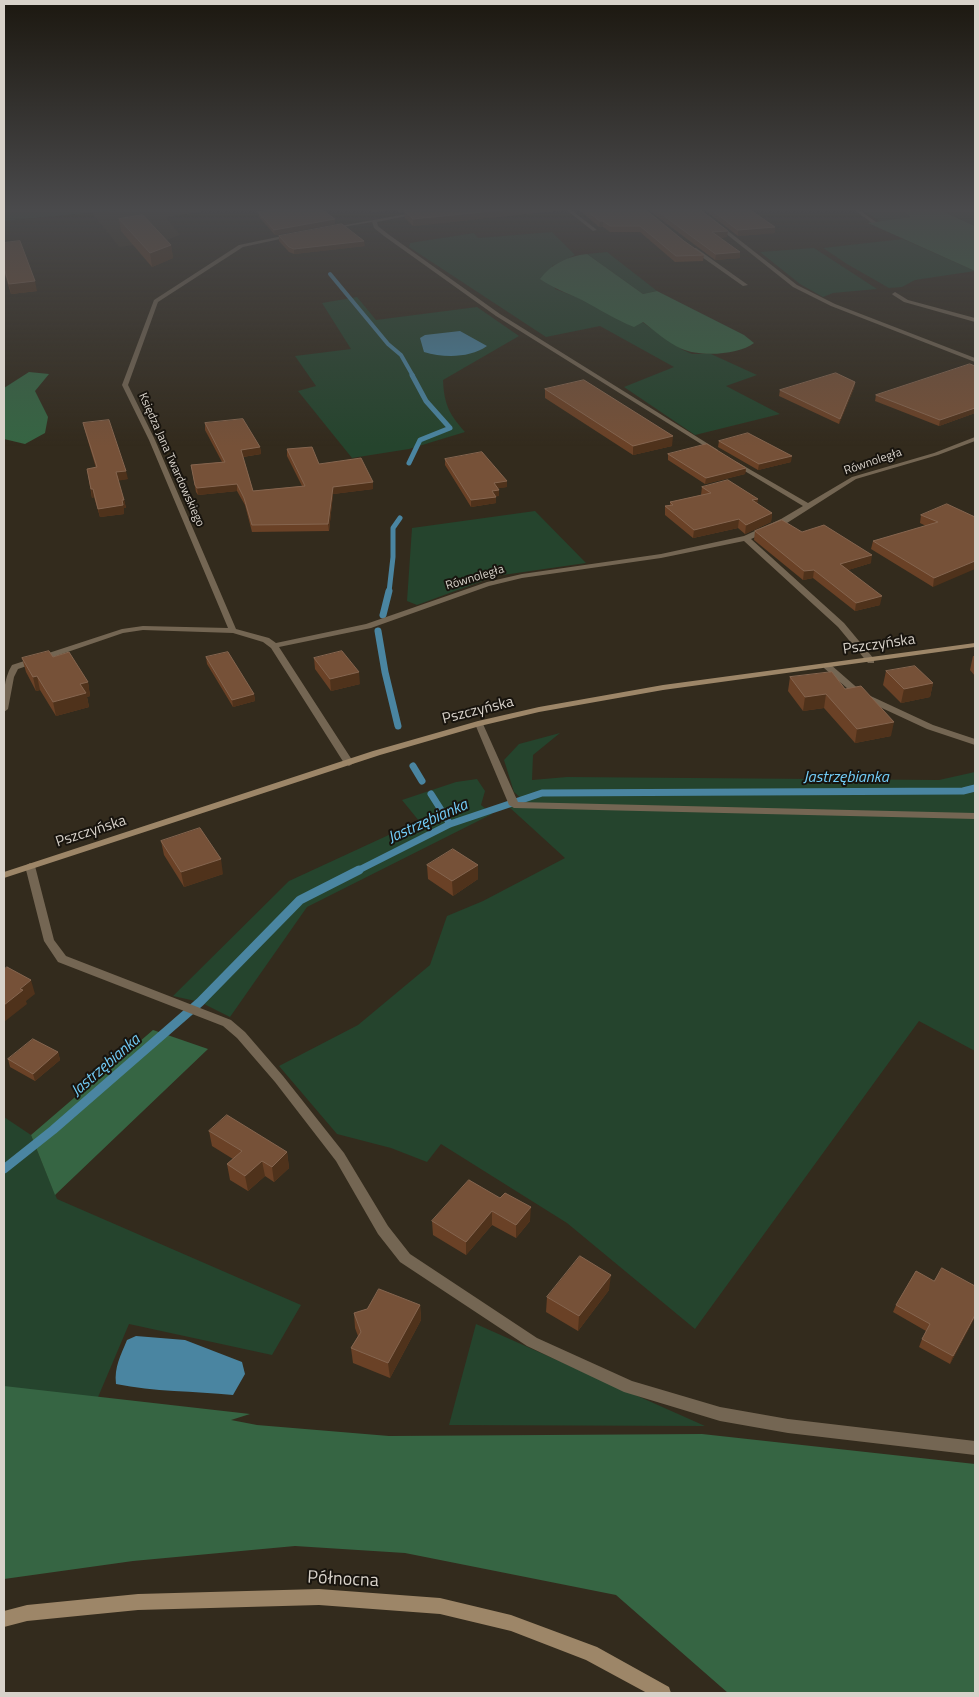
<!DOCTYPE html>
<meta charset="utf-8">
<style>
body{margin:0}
#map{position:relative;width:979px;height:1697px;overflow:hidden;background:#332b1d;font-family:"Titillium Web",sans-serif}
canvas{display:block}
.frame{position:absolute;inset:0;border:5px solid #d8d2ca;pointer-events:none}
</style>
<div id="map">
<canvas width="979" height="1697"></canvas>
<div class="frame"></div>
</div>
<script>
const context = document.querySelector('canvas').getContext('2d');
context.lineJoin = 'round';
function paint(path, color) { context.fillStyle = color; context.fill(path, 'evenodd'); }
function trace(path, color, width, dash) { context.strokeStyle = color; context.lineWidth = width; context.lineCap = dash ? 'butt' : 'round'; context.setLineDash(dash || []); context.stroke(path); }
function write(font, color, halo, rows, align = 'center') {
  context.font = font + ' "Titillium Web",sans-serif'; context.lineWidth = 4; context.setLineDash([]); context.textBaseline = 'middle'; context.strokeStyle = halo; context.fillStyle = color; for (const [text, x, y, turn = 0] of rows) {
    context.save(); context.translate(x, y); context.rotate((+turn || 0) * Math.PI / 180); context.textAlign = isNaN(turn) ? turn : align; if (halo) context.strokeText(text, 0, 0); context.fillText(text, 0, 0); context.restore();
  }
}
paint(new Path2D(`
 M129 209H198L202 212 166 217 180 235 163 242 119 247 92 213Z`), '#3e331f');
paint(new Path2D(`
 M4 209H129L4 221Z
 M870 209H902L910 217 881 222 862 210Z
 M938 209H975V226Z
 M552 232 575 255 552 266 555 289 642 322 683 350 692 354H711L757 375 726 386 780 414 695 435 624 387 674 367 600 326 546 337 409 247 410 243 474 233 478 238Z
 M903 239 975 271 915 280 902 287 889 288 847 264 823 248Z
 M814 248 877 289 833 293 823 297 800 284 760 252Z
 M607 252 657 291 643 294 587 254Z
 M357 297 376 320 477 307 519 336 443 380C444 404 449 414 465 432L409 449 352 458 298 391 316 386 295 356 351 349 322 303Z
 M535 511 586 563 496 576 417 605 407 601 412 528Z
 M560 733 533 755 532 780 567 777 939 780 975 772V1051L919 1021 695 1329 567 1223 441 1144 427 1162 391 1148 337 1134 279 1066 358 1025 430 965 447 916 483 901 565 858 508 806 522 799 514 792 504 760 519 744Z
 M477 779 485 791 481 805 492 814 307 907 230 1017 200 1002 173 996 289 881 419 821 402 800 456 782Z
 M4 1117 31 1135 57 1199 301 1305 272 1355 129 1324 93 1409 4 1392Z
 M476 1324 705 1426 449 1425Z`), '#25442d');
paint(new Path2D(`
 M902 209H938L975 226V271L868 223 910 217Z
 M587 254 643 294 657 291 744 335 754 343C739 355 700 357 682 349 668 343 655 331 643 322L634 327C616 320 599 309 582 300 567 293 553 288 540 279 551 264 568 256 587 254Z
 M29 372 49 374 35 391 48 417 45 433 25 444 4 439V388Z
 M153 1030 208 1049 55 1195 31 1135Z
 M4 1386 250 1414 231 1420 257 1425 389 1436 702 1434 975 1464V1693H728L616 1595 405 1553 295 1546 133 1561 4 1579Z`), '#366543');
paint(new Path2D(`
 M460 331 487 346C470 358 444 358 424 352L420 338 425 335Z
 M136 1336 185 1340 242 1362 245 1374 233 1395C194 1391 154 1392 116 1384 114 1367 121 1355 127 1340Z`), '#4a85a1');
trace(new Path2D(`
 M330 274 388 344 401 355 413 376`), '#4a85a1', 4);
trace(new Path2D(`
 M409 463 420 440 450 428 426 401 412 375
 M389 592 393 557V528L400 518`), '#4a85a1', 5);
trace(new Path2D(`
 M383 615 389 591
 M378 631 385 672 398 726
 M413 766 422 781
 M431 794 450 824
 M357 871 450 824 542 793 963 791 975 788`), '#4a85a1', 7);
trace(new Path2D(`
 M4 1169 53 1130 200 1002 300 900 359 870`), '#4a85a1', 9);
paint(new Path2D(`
 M434 209H443L377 222 378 226 388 234 500 314 718 450V452H714L496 316 384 236 374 228 372 222 331 229 329 228Z
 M565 209H570L597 230 593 231Z
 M695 209H700L797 285 835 304 975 358V362L831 306 793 287Z
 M853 209H858L876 222 872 223Z
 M292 234 294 236 243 247 158 302 128 385 155 440 236 629 269 638 276 643 366 624 487 582 522 574 661 554 744 536 781 519 803 506 733 464V462H737L808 503 852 477 934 453 975 437V441L938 455 856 479 787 523 751 539 844 623 874 659V663H868L838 627 744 541 661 558 522 578 489 586 371 628 279 647 354 763 349 766 344 763 271 648 263 642 233 633 143 630 123 633 18 669 14 677 8 709 4 712C4 694 3 680 12 665L122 629 143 626 228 628 149 440 122 385 154 300 239 245Z
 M692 248H696L748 285 743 286 692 250Z
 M895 292 908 300 975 318V322L904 302 893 295 892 294Z
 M827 663 830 664 862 692 933 725 975 739V745L927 729 856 696 824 668V664Z
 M479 721 483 724 518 802 975 813V819L514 808 509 805 475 724Z
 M30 863 35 866 54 940 66 956 231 1020 245 1032 283 1076 344 1153 388 1226 410 1254 537 1338 632 1381 720 1407 788 1419 975 1441V1455L788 1433 720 1421 624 1392 527 1346 400 1262 378 1234 336 1161 275 1082 237 1038 223 1026 58 962 44 941 25 866Z`), '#746653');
paint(new Path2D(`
 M975 643V647L663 690 539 712 480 726 380 755 4 878V872L373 751 478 721 539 707 663 685Z
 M319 1589 440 1598 511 1615 597 1647 669 1687 671 1693H647L586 1660 511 1631 440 1614 319 1605 138 1610 27 1621 4 1627V1611L27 1605 138 1594Z`), '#9d8668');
paint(new Path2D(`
 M369 209H564V210L413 226 405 218 404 212 400 213 396 209 372 212Z
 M578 209H645L684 241 704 255 703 261 675 262 640 232H610L603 227H599Z
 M647 209H699L727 237 720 238 740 258 715 260Z
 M703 209H749L775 227V233L738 236Z
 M258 212 335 224 275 235 259 217Z
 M119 219 171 245 173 258 152 267 121 231Z
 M279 236 365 246 294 254 289 252 279 241Z
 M4 243 37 291 11 294 4 272Z
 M975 366V413L939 426 875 401 876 395Z
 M855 382 854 388 839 424 779 396 780 390Z
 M545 389 672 446 633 455 545 398Z
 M83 423 128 479 118 480 124 500 126 508H124V514L100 517 94 497 92 498 87 469 96 468 85 431Z
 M205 423 260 447 261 454 243 457 253 491 302 486 287 456V449L373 489 333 494 329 531 252 532 245 505 237 491 198 495 196 492 191 465 222 462 205 430Z
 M719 441 791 462 758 470 718 447Z
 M668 454 746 468 745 474 705 484 668 460Z
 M445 459 507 481V487L498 488 499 496H496V503L471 507 445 465Z
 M702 487 757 504 772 513 771 522 745 534 738 528 693 538 665 515V506L670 505V502L701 495Z
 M921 515 975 517 933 587 871 549 873 541 926 526 920 523Z
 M755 531 802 532 871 563 848 570 880 605 855 611 813 578 803 580 754 540Z
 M973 656H975V676L970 670Z
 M53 657 88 682 90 696 87 697 89 707 56 716 40 690 36 691 26 672 22 658Z
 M206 657 254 694 255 701 233 707 207 664Z
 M314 658 360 684 331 691 315 669Z
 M886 671 933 683 930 697 901 703 883 685Z
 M790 677 845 689 891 736 855 743 824 708 803 711 788 691Z
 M161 841 223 874 184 887 164 855Z
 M427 865 478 879 453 896 428 879Z
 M58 1052 60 1060 35 1081 10 1067 8 1059Z
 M209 1131 287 1152 289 1168 274 1182 265 1176 248 1191 230 1180 227 1164 233 1159 212 1146Z
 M469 1180 530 1221 516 1238 492 1225 466 1255 433 1235 432 1221Z
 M934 1281 975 1317 950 1364 919 1347 922 1339 926 1331 893 1312 896 1305Z
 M609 1290 578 1331 546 1312 547 1297Z
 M420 1305 421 1320 390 1378 353 1363 351 1348 358 1336 355 1328 354 1313 367 1309Z`), '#6a4126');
paint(new Path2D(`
 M372 209H396L372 212Z
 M400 209H424L404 211V212L400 213Z
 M512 209H564V210L413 226V219Z
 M335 219V224L275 235 274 230Z
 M600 221H603V227H599Z
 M775 227V233L738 236V230Z
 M728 231 727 237 711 238 712 232Z
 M364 241 365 246 294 254V249Z
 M171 245 173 258 152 267 150 253Z
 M740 252V258L715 260 716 254Z
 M35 281 37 291 11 294 9 284Z
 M855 382 854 388 839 424 840 419Z
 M975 408V413L939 426 940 420Z
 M673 436 672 446 633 455V446Z
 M260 447 261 454 242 457 241 450Z
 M792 456 791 462 758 470 759 464Z
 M746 468 745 474 705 484 706 478Z
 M126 471 128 479 117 481 116 472Z
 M507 481V487L494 489V483Z
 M373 482V489L333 494 329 531 328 524 333 487Z
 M237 484V491L198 495 197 488Z
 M91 489H93L94 497 92 498Z
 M499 490V496L492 497V491Z
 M496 497V503L471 507V500Z
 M758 499 757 507 752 500Z
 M122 500H124L126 508H124V514L100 517 98 509Z
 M772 513 771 522 745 534 746 525Z
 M739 519 738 528 693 538 694 530Z
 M872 555 871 563 839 573 840 564Z
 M975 561V569L933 587 934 578Z
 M814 570 813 578 803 580 804 571Z
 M882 596 880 605 855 611 856 603Z
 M359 672 360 684 331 691 330 679Z
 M37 676 40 690 36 691 33 677Z
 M88 682 90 696 87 697 89 707 56 716 53 702 80 684Z
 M933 683 930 697 901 703 904 689Z
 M254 694 255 701 233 707 232 700Z
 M826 694 824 708 803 711 805 697Z
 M894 722 891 736 855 743 857 729Z
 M221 859 223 874 184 887 181 872Z
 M478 865V879L453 896 452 881Z
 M31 980 35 994 26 1001 27 1004 4 1022V1005L20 989Z
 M58 1052 60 1060 35 1081 33 1074Z
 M287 1152 289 1168 274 1182 272 1167Z
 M262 1161 265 1176 248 1191 245 1176Z
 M531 1207 530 1221 516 1238V1225Z
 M492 1211V1225L466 1255V1242Z
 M611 1275 609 1290 578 1331 579 1316Z
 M420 1305 421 1320 390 1378 388 1363Z
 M975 1315V1317L950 1364 953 1356Z`), '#4f321b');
const building = new Path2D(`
 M280 209H321L335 219 274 230 258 212Z
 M417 209H512L413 219 404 211Z
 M585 209H645L684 241 704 255 676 256 640 226H610L603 221H600Z
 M655 209H699L728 231 712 232 740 252 716 254Z
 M711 209H749L775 227 738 230Z
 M143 215 171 245 150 253 119 219Z
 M342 224 364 241 294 249 289 247 279 236Z
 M20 241 35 281 9 284 4 268V243Z
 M970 364 975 366V408L940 420 876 395Z
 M836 373 855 382 840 419 780 390Z
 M584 380 673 436 633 446 545 389Z
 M243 419 260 447 241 450 253 491 305 486 287 449 312 447 319 464 361 458 373 482 333 487 328 524 252 525 244 498 237 484 197 488 195 485 191 465 225 462 205 423Z
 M109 420 126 471 116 472 124 500H122L123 505 98 509 93 489H91L87 469 97 467 83 423Z
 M748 433 792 456 759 464 719 441Z
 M707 444 746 468 706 478 668 454Z
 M482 452 507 481 494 483 499 490 492 491 496 497 471 500 445 459Z
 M728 480 758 499 752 500 772 513 746 525 739 519 694 530 665 506 673 505 670 502 711 493 702 487Z
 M947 504 975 517V561L934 578 873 541 938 522 921 515Z
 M782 520 802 532 824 525 872 555 840 564 882 596 856 603 814 570 804 571 755 531Z
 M49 651 53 657 69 652 88 682 80 684 86 693 53 702 37 676 33 677 22 658Z
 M342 651 359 672 330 679 314 658Z
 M228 652 254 694 232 700 206 657Z
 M915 666 933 683 904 689 886 671Z
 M832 672 845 689 861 686 894 722 857 729 826 694 805 697 790 677Z
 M200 828 221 859 181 872 161 841Z
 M453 849 478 865 452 881 427 865Z
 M7 967 31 980 20 989 23 990 4 1005V970Z
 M33 1039 58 1052 33 1074 8 1059Z
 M227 1115 287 1152 272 1167 262 1161 245 1176 227 1164 242 1151 209 1131Z
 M469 1180 500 1198 505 1193 531 1207 516 1225 492 1211 466 1242 432 1221Z
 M580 1256 611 1275 579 1316 547 1297Z
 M942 1268 975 1286V1315L953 1356 922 1339 930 1324 896 1305 916 1271 934 1281Z
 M379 1289 420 1305 388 1363 351 1348 361 1332 354 1313 367 1309Z`);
paint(building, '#765138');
trace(building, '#85654f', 1);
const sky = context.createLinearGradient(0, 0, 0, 446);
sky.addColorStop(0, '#1c1810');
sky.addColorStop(0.47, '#4a4a4c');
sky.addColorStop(1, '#4a4a4c00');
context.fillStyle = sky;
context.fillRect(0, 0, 979, 446);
write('12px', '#d8d2ca', '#18140e', [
 ["Księdza Jana Twardowskiego",171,460,66],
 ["Równoległa",873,462,-19],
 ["Równoległa",475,578,-17]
]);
write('15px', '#d8d2ca', '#18140e', [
 ["Pszczyńska",879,645,-8],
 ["Pszczyńska",478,711,-14],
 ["Pszczyńska",91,832,-18]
]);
write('italic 16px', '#72ccf7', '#18140e', [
 ["Jastrzębianka",846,778],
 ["Jastrzębianka",428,822,-24],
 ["Jastrzębianka",106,1066,-41]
]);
write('18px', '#d8d2ca', '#18140e', [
 ["Północna",343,1580,3]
]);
</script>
